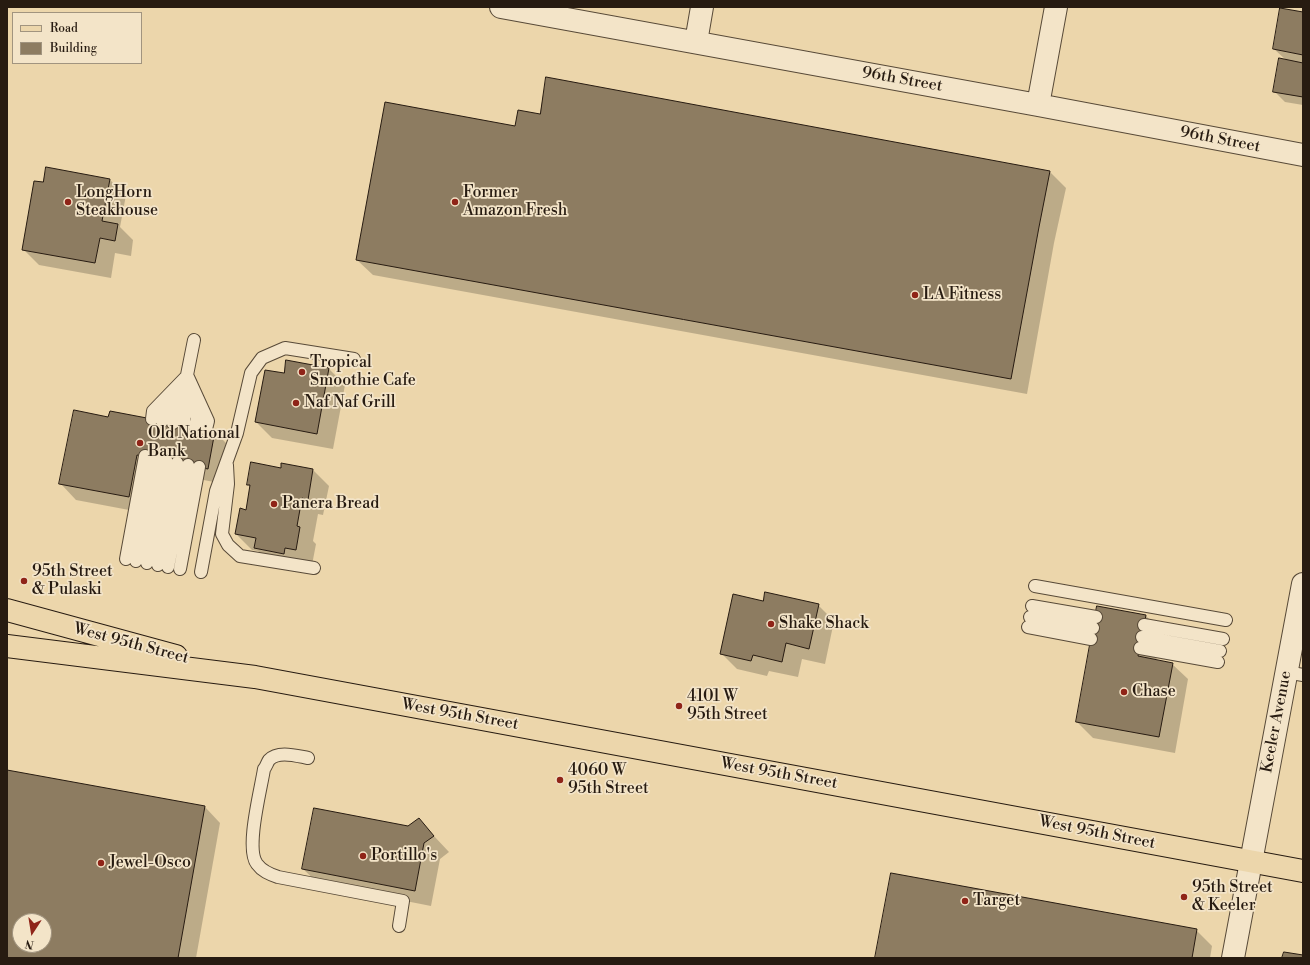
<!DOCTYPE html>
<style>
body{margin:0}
#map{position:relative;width:1310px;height:965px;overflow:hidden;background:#ecd6ab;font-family:"Libre Bodoni",serif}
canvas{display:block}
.frame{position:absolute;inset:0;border:8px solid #271b11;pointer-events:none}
.legend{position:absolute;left:12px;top:12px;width:130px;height:52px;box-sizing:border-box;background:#f3e4c8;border:1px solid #a1947f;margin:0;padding:5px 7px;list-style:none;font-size:12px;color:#271b11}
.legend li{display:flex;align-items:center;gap:8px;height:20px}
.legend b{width:20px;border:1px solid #a1947f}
.north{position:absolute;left:12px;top:913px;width:40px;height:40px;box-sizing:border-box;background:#f3e4c8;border:1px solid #a1947f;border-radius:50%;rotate:192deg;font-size:11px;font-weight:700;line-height:16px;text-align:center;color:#271b11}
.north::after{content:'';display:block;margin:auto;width:14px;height:18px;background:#8f2418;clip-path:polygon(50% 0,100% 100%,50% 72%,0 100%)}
</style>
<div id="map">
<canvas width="1310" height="965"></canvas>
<div class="frame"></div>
<ul class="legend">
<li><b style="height:5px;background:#ecd6ab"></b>Road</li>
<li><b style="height:11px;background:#8d7c61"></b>Building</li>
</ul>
<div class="north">N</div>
</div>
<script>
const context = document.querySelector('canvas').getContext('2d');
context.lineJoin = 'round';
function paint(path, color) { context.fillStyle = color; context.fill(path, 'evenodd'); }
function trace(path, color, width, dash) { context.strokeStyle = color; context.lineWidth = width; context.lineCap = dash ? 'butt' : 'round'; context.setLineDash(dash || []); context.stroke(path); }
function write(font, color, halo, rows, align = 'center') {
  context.font = font + ' "Libre Bodoni",serif'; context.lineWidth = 3.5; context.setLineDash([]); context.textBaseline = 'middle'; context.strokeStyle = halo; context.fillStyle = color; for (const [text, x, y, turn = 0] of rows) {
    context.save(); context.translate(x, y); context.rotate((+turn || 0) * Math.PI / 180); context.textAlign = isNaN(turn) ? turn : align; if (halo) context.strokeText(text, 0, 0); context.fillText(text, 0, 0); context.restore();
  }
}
paint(new Path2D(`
 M1303 13V105L1285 102 1274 91 1286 60 1274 49Z
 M547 78 1050 172 1066 188 1054 243 1027 394 373 275 357 260 516 128 540 115Z
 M110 180 126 195 120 227 133 240 131 256 115 253 111 278 39 265 23 249Z
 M329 369 345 385 333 449 272 438 256 422 285 374Z
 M109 418 215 432 231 448 224 484 153 470 145 513 76 500 61 484Z
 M282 464 313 470 329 486 323 515 318 514 313 541 316 544 312 565 271 564 258 551 252 550 236 534 246 511 251 488 248 485 282 469Z
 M764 602 818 605 834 621 825 664 802 659 798 677 769 671 767 676 737 669 721 653Z
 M1146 616 1162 632 1156 661 1172 664 1188 679 1175 753 1093 738 1077 722Z
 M7 771 205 807 220 823 196 958H7ZM20 921H44V945H20Z
 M418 819 449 852 440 859 431 906 319 884 303 869 408 827Z
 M1196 930 1212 946 1210 958H876Z`), '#0003');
const building = new Path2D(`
 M1280 8 1303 12V55L1273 49Z
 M1279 58 1303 63V97L1273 92Z
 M546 77 1050 171 1039 227 1011 379 356 260 385 102 515 126 518 110 540 114Z
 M46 167 110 179 102 221 118 224 115 241 100 238 95 263 22 250 34 181 43 182Z
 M286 360 329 368 317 434 255 422 265 370 284 373Z
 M74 410 108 417 110 411 215 431 208 469 137 455 129 497 59 484Z
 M251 462 281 468V463L313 469 308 500 302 498 297 526 300 527 296 550 285 548 284 554 254 548 256 538 235 534 240 508 246 510 250 485H247Z
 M765 592 819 604 809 649 786 643 782 662 753 655 751 661 720 654 733 594 763 601Z
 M1097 606 1146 615 1138 656 1173 663 1159 737 1076 722Z
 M7 770 205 806 178 958H7ZM20 921H44V945H20Z
 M314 808 408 826 419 818 434 836 424 843 415 891 302 869Z
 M891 873 1197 929 1192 958H875Z
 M1284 952 1303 955V958H1282Z`);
paint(building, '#8d7c61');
trace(building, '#271b11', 1);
const service = new Path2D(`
 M187 375 208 421 206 429
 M193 400 197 419 195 427
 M152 419 153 411 185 378
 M162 421 164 413 175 395
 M173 423 187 375 194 340
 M184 425 186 393
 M227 465 228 484 222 534 228 545 240 556 314 568
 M126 559 145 456
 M136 561 155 458
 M147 563 166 460
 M158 565 177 463
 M168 567 188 465
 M180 569 199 467
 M201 572 216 491 237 433 251 373 262 358 285 348 354 359
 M1035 586 1226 620
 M1032 606 1096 617
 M1030 617 1093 628
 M1144 625 1223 639
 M1028 627 1091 639
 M1142 637 1220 651
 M1140 648 1218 662
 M1286 672 1303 675
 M308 758C297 756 278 750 269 760 267 763 266 767 264 769 261 789 245 849 257 864 262 871 269 874 278 877L403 901 399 926`);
const minor = new Path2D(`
 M501 7 1038 105 1303 155
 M696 42 702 7
 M1038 105 1056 7
 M1233 958 1303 584`);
const primary = new Path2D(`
 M7 610 176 656
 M7 646 255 677 1303 871`);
trace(service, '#584a38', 14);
trace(minor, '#584a38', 24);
trace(primary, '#271b11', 24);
trace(service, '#f3e4c8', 12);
trace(minor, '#f3e4c8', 22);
trace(primary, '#ecd6ab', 22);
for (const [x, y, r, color] of [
 [68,202,4,"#8f2418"],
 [455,202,4,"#8f2418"],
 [915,295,4,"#8f2418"],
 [302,372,4,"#8f2418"],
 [296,403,4,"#8f2418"],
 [140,443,4,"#8f2418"],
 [274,504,4,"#8f2418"],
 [24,581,4,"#8f2418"],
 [771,624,4,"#8f2418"],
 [1124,692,4,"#8f2418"],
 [679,706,4,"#8f2418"],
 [560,780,4,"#8f2418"],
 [363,856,4,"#8f2418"],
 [101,863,4,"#8f2418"],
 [1184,897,4,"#8f2418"],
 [965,901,4,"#8f2418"]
]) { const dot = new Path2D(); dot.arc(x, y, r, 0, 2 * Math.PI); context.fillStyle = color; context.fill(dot); trace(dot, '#f3e4c8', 1.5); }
write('16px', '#271b11', '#f3e4c8', [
 ["96th Street",902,80,10],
 ["96th Street",1220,140,11],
 ["West 95th Street",131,644,15],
 ["West 95th Street",460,715,10],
 ["Keeler Avenue",1277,722,-79],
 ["West 95th Street",779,774,10],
 ["West 95th Street",1097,833,11]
]);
write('16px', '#271b11', '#f3e4c8', [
 ["LongHorn",76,193],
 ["Steakhouse",76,211],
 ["Former",463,193],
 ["Amazon Fresh",463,211],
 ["LA Fitness",923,295],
 ["Tropical",310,363],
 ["Smoothie Cafe",310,381],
 ["Naf Naf Grill",304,403],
 ["Old National",148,434],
 ["Bank",148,452],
 ["Panera Bread",282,504],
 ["95th Street",32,572],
 ["& Pulaski",32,590],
 ["Shake Shack",779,624],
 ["Chase",1132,692],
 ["4101 W",687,697],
 ["95th Street",687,715],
 ["4060 W",568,771],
 ["95th Street",568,789],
 ["Portillo's",371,856],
 ["Jewel-Osco",109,863],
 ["95th Street",1192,888],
 ["& Keeler",1192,906],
 ["Target",973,901]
], 'left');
</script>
